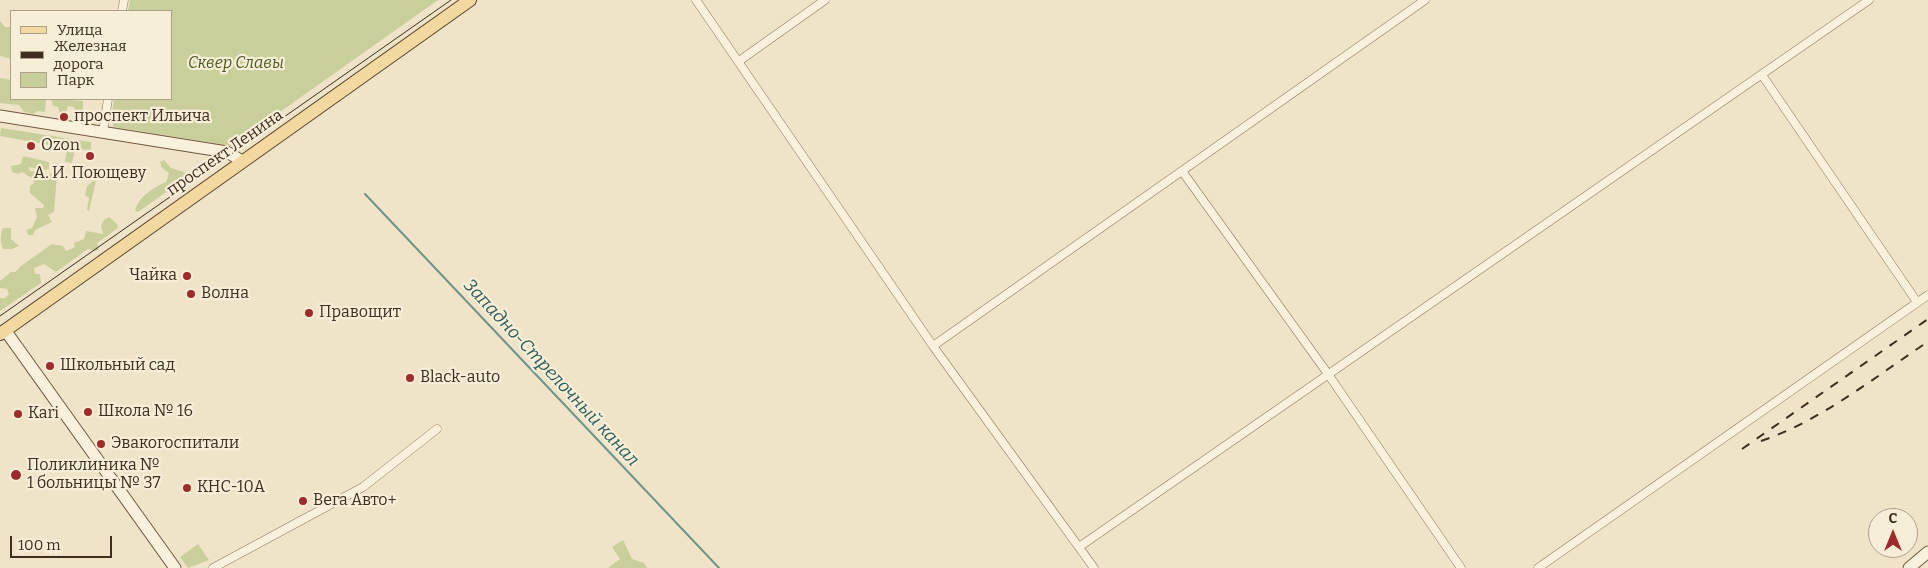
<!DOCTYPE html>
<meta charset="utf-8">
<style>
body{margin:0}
#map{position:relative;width:1928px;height:568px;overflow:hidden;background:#f0e4c8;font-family:Bitter,serif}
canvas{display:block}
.legend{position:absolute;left:10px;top:10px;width:162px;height:90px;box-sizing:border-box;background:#f7eed8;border:1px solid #ada18e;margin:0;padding:6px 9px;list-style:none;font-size:15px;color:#3d2e20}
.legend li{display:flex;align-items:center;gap:10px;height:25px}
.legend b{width:25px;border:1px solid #ada18e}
.north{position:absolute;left:1868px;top:508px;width:50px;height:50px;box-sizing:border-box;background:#f7eed8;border:1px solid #ada18e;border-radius:50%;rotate:0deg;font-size:14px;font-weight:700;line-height:20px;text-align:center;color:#3d2e20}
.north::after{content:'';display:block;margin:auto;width:18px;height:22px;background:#9e2a2b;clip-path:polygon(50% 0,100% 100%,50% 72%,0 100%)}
.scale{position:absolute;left:10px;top:536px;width:102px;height:22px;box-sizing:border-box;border:2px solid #3d2e20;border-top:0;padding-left:6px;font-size:15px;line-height:18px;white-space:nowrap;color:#3d2e20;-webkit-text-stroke:4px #f7eed8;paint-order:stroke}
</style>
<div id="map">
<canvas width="1928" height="568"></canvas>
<ul class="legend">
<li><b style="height:6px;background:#f3d9a0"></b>Улица</li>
<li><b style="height:6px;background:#3d2e20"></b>Железная дорога</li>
<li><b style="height:14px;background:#c9cf9b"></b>Парк</li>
</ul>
<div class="north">С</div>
<div class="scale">100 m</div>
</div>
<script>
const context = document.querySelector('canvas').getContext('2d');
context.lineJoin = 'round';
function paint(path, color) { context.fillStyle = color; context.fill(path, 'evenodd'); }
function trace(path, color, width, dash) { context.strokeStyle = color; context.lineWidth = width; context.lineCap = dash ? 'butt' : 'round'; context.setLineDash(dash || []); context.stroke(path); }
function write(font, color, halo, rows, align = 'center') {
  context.font = font + ' Bitter,serif'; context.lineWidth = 4.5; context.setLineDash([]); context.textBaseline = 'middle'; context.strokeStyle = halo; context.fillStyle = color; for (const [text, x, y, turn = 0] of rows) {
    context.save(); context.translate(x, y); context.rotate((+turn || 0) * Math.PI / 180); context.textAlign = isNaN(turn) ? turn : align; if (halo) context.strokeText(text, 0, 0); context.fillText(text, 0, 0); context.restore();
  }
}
paint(new Path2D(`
 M130 0H438L232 146 114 127 111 120 114 99H171V11H128Z
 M0 21 5 27H11V59L0 56Z
 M0 78 11 80V99H46L45 112 37 111 34 114 24 112 19 105 0 103Z
 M51 99 83 101V113L92 112V117L87 123 77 120 74 107 68 106 66 112 60 114 58 107 53 106Z
 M1 128 91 142V150L75 149 72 163 65 162 67 148 0 136Z
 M23 156 49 162V169L44 170 28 167 30 171 37 172 40 175 37 178 55 173 57 175 54 212 48 215 52 222 35 230 33 235H28L26 230 32 228 37 217 35 208H43L44 205 30 193V186L34 183 33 179 22 172 18 174 12 172 11 166 21 164Z
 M164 160 171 168 187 173 188 178 180 181 179 187 168 191 138 212 135 211C138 197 154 187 166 182L169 173 162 168 160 162Z
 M93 181H96L89 211 87 210 89 198 85 195 87 186Z
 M109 217 117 224 118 228 97 243 99 249 96 251 88 249 56 272 44 264 34 268 35 274H40L41 283 0 311V298H5L9 294 7 289 0 288V281L11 272H15L21 266 52 244 63 246 66 251 75 247 74 243 84 239 86 231 103 234 101 226 104 220Z
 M3 228H11V239L19 246 12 249H3C0 242 0 235 3 228Z
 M623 540 632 559 644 563 647 568H608L620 559 612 547Z
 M198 544 209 560 188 568 180 557Z`), '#c9cf9b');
trace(new Path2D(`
 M365 194 719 568`), '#6f938a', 2);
const street = new Path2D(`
 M696 0 933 346 1094 568
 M122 11 124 0
 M739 61 825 0
 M1762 75 1917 302
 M103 132 108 99
 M1182 171 1328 374 1461 568
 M933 346 1425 0
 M1079 547 1869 0
 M213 568 363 487 437 429
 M1538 568 1928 295`);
const secondary = new Path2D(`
 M0 116 227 152 242 161
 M5 330 175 568
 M1909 568 1928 552`);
const primary = new Path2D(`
 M0 334 470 0`);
trace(street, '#8d765c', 9);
trace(secondary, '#6f573f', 13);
trace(primary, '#5b4430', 14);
trace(street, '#faf1dc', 8);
trace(secondary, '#faf1dc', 11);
trace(primary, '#f3d9a0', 12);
trace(new Path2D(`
 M0 316 451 0`), '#3d2e20', 1);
trace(new Path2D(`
 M1761 441C1820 421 1871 380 1923 345
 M1742 449 1928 319`), '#3d2e20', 2, [9, 9]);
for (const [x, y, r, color] of [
 [64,117,5,"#9e2a2b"],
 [31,146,5,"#9e2a2b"],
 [90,156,5,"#9e2a2b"],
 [187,276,5,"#9e2a2b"],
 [191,294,5,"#9e2a2b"],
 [309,313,5,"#9e2a2b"],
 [50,366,5,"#9e2a2b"],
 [410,378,5,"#9e2a2b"],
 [88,412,5,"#9e2a2b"],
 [18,414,5,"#9e2a2b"],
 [101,444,5,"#9e2a2b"],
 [16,475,6,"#9e2a2b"],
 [187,488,5,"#9e2a2b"],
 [303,501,5,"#9e2a2b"]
]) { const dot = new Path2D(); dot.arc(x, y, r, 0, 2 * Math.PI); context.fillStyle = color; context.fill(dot); trace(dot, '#f7eed8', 2); }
write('italic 16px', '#4d5a26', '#f7eed8', [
 ["Сквер Славы",236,64]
]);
write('16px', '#3d2e20', '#f7eed8', [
 ["проспект Ильича",74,117],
 ["Ozon",41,146],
 ["А. И. Поющеву",90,174,"center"],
 ["Чайка",177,276,"right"],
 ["Волна",201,294],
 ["Правощит",319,313],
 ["Школьный сад",60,366],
 ["Black-auto",420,378],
 ["Школа № 16",98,412],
 ["Kari",28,414],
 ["Эвакогоспитали",111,444],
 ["Поликлиника №",27,466],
 ["1 больницы № 37",27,484],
 ["КНС-10А",197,488],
 ["Вега Авто+",313,501]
], 'left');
write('16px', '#3d2e20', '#f7eed8', [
 ["проспект Ленина",225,153,-35]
]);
write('italic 18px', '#2f5d5a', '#f7eed8', [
 ["Западно-Стрелочный канал",551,373,47]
]);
</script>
